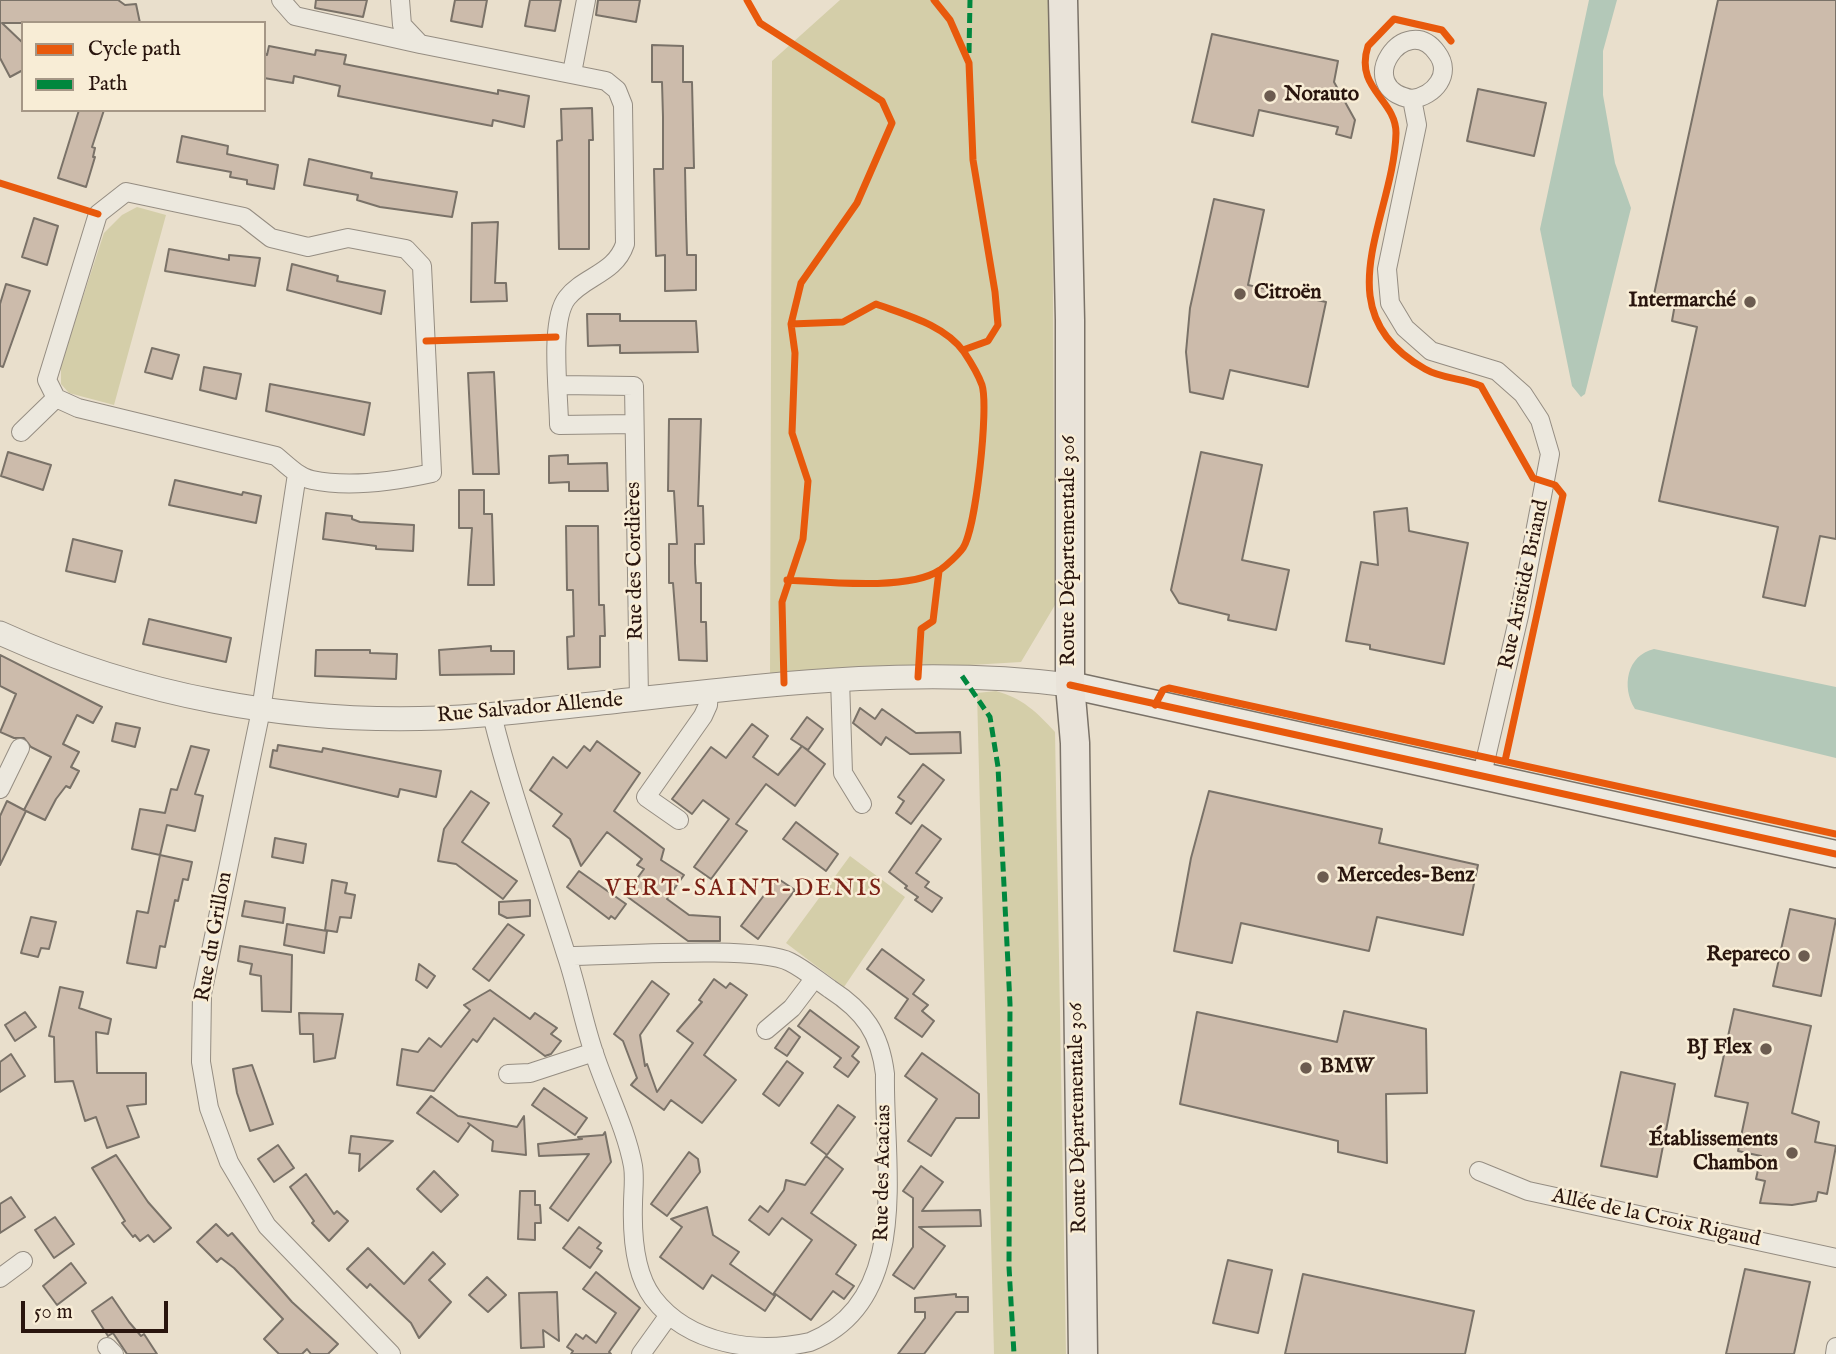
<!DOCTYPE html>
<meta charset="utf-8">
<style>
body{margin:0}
#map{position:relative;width:1836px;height:1354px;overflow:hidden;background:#e9dfcc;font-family:"IM FELL English",serif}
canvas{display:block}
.legend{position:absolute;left:21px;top:21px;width:245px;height:91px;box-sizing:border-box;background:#f8edd6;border:2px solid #a59786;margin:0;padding:9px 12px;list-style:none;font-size:21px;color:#29150e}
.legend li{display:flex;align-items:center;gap:14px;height:35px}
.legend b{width:35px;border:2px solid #a59786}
.scale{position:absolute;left:21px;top:1301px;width:147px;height:32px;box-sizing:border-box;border:4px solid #29150e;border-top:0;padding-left:9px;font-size:21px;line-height:24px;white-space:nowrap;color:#29150e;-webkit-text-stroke:5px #f8edd6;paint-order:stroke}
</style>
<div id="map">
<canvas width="1836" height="1354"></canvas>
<ul class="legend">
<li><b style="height:9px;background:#e8590c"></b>Cycle path</li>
<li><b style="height:9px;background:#00873e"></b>Path</li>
</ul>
<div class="scale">50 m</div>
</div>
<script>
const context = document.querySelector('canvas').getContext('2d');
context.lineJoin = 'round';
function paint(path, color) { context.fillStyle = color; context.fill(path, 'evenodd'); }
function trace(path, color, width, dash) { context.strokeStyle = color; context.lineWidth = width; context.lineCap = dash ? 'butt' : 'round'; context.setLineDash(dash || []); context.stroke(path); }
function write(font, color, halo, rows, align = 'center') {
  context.font = font + ' "IM FELL English",serif'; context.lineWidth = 5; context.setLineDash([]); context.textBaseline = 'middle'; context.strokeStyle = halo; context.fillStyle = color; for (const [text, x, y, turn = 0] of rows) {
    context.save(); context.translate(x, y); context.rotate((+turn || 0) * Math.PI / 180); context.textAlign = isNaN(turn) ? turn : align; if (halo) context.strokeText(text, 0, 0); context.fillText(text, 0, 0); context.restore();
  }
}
paint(new Path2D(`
 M840 0H1051L1055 605 1021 662 770 677 772 61Z
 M137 207 166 215 114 405 69 393 61 384V364L104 233 122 215Z
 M996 691C1022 698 1037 712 1055 732L1066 1354H994L977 693Z
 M850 856 905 897 844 987 786 943Z`), '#d4cea9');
paint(new Path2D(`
 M1589 0H1617L1603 51V95L1615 163 1631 208 1585 394 1581 397 1572 386 1540 229Z
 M1654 649 1836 687V758L1635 709C1621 687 1627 655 1654 649Z`), '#b3c8b8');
const building = new Path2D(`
 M0 0H118L125 5 136 4 140 23H2L23 43V70L10 77 0 58Z
 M316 0H367L363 17 315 8Z
 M455 0H487L482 27 451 21Z
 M530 0H561L555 31 525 26Z
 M598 0H640L636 22 596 15Z
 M1718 0H1836V539L1820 536 1805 606 1763 597 1778 527 1659 501 1697 327 1672 321 1675 304 1653 299Z
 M1212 34 1338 61 1334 82 1355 120 1351 138 1336 134 1338 127 1259 110 1253 136 1192 122Z
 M652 45 683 46V82H692L694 168H685L686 219 687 255H696V290L665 291V255L656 256 654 169H663V117L662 82H652Z
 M269 46 315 55 316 50 346 55 344 64 498 94V90L529 96 524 127 493 120 492 126 338 96 340 86 294 76 293 83 264 78V54L267 55Z
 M1478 89 1546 103 1534 156 1467 141Z
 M592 108 593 140H589V249H559L557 141 562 140 561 109Z
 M79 110H104L92 147 95 148 93 157H95L86 187 58 178Z
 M182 136 228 146 227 154 278 165 274 189 247 184V180L230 177 231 172 177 162Z
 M309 159 372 173 371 178 457 192 452 217 380 207 357 200 358 195 304 185Z
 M1214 199 1264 210 1248 285 1326 302 1308 387 1230 370 1223 399 1190 392 1186 352 1190 308Z
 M34 218 58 226 47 265 22 257Z
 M498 222 495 283H506L507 301 471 302 472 223Z
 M169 249 229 260V255L260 258 255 286 165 271Z
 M292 264 338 276 337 281 385 291 381 314 287 290Z
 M6 284 30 291 3 367 0 366V304Z
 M587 314H620V321H696L698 352 620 353V345L588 346Z
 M152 348 179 355 172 379 145 372Z
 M204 367 241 374 236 399 200 390Z
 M494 372 499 474H473L468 373Z
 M270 384 370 403 364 435 266 411Z
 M669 419H701L698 506H703L704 544H695V563L696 583H701V622H706L707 661 679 660 673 583H669V544H677L674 491H668Z
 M8 452 51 465 43 490 1 476Z
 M1201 452 1262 465 1242 560 1289 570 1276 630 1228 620 1229 615 1179 603 1171 590Z
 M568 455V464L607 463 608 491H569V482L549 483V456Z
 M175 480 242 495 243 492 261 496 256 523 169 505Z
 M459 490H484V514H492L494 585H468L472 528H459Z
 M1407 508 1409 531 1468 543 1444 664 1370 649V645L1346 641 1361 562 1378 565 1374 512Z
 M326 513 352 516V519L360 522 414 525 413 551 376 549V546L323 539Z
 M566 526H598L599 605H604L605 636H600V667L568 669 567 637 574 636 573 590H567Z
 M73 539 122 551 115 582 66 571Z
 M149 619 231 638 226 662 143 644Z
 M491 646V651H514V674L440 675 439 650Z
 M316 650H370V653L397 654 396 679 315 676Z
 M0 655 102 707 93 723 77 715 63 744 79 752 71 767 79 771 70 788 66 786 56 799 45 820 24 810 51 757 31 747 24 738H14L0 732 16 694 0 686Z
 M860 708 875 719 882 709 916 733 960 732 961 753 910 754 886 737 881 745 853 723Z
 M807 717 823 729 808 750 791 739Z
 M116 723 140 728 135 747 112 741Z
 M752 724 768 736 753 757 778 775 802 746 825 764 795 806 766 784 736 824 747 831 711 879 694 867 729 819 703 800 692 814 672 799 711 747 726 758Z
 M597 741 640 773 614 811 664 849 661 860 684 875 667 899 689 915 720 917V941H688L625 895 644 869 637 865 642 859 607 832 581 866 570 839 553 826 562 814 530 790 553 757 567 768 584 746 590 751Z
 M278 745 322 752 323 748 441 771 436 797 400 789 398 797 270 767 273 750 277 751Z
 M191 746 209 750 195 794 203 796 195 831 167 825 160 855 132 849 140 809 165 813 171 789 177 790Z
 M923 764 944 780 911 824 896 813 904 801 898 797Z
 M471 791 489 803 462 842 517 881 503 899 456 864 438 861 444 829Z
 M1209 791 1382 829 1379 843 1478 865 1463 935 1377 917 1369 951 1241 923 1232 963 1174 951 1191 858Z
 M7 801 26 811 0 865V816Z
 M796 822 838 854 826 871 783 839Z
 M922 825 941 839 916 873 929 882 925 887 942 898 932 912 915 900 918 897 905 888 907 886 889 872Z
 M275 838 306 844 303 863 272 857Z
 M160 855 192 862 188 880 183 879 178 901 175 900 165 947 160 946 156 968 127 963 137 911 148 913Z
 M579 871 626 904 615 919 611 916 609 919 567 887Z
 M777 878 795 890 758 939 741 926Z
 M332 880 347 883 345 893 355 895 351 918 340 917 337 932 325 930Z
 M530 900V916L507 918 499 914V902Z
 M245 901 285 908 283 923 242 916Z
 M1790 909 1836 919 1821 996 1773 986Z
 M31 917 56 922 49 949 41 948 38 957 21 953Z
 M287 924 327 931 324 953 284 945Z
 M508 924 524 935 489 981 473 969Z
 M240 946 292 955 291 1012 262 1011 261 976 250 974 252 964 238 961Z
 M882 949 924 980 913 994 928 1005 922 1011 934 1021 922 1037 895 1018 908 999 867 969Z
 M419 964 435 976 427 988 416 980Z
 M714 979 726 988 730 983 747 995 704 1055 736 1080 702 1123 671 1100 664 1110 631 1085 637 1078 623 1041 614 1034 652 981 669 994 640 1035 645 1066 647 1064 657 1092 693 1043 677 1031 702 1002 699 1000Z
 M60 987 83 992 79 1008 111 1019 108 1034 96 1032 97 1073H146V1104L127 1106 139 1137 107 1148 96 1117 85 1121 73 1081 55 1082 54 1037 49 1036Z
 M490 990 530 1019 535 1013 557 1028 551 1034 561 1041 551 1054 545 1056 494 1018 477 1042 473 1039 434 1091 397 1085 402 1049 418 1052 429 1038 441 1047 470 1010 464 1005Z
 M1734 1009 1811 1026 1792 1113 1819 1122 1815 1142 1836 1146 1827 1194 1818 1192 1816 1201 1792 1205 1760 1203 1765 1181 1756 1179 1761 1156 1738 1151 1748 1103 1715 1096Z
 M810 1010 859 1047 852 1056 859 1062 848 1077 834 1067 841 1058 798 1026Z
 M1344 1011 1426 1029 1427 1093 1386 1094 1387 1163 1338 1152V1141L1180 1104 1197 1012 1337 1042Z
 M25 1012 36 1027 15 1041 5 1025Z
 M299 1013 343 1014 335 1058 314 1062 313 1034H300Z
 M789 1028 800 1037 787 1056 775 1048Z
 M922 1053 979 1094V1118H956L931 1156 908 1141 937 1099 905 1076Z
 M11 1054 25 1076 0 1092V1062Z
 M787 1061 803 1073 779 1106 763 1094Z
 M252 1065 273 1124 250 1131 237 1093 233 1069Z
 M1621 1072 1675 1084 1657 1177 1601 1166Z
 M544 1088 587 1118 575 1135 532 1105Z
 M431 1096 458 1116 517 1127 524 1116 526 1155 492 1151 493 1141 468 1123 470 1125 458 1142 417 1113Z
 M838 1105 855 1117 827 1155 811 1143Z
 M605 1132 611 1162 568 1221 550 1208 589 1154 539 1156 538 1144 582 1139 578 1137 603 1135Z
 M351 1136 360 1137 393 1141 359 1171 360 1154 349 1153Z
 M278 1145 294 1168 274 1182 258 1159Z
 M689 1152 698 1159 700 1172 667 1216 651 1204Z
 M116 1155 148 1202 171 1228 154 1242 148 1235 140 1241 135 1235 133 1237 122 1223 125 1221 92 1168Z
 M826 1156 843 1169 811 1213 856 1245 836 1274 854 1286 844 1299 833 1291 811 1320 774 1293 812 1240 782 1218 769 1235 749 1220 760 1206 768 1212 784 1190 786 1180 805 1185Z
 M921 1166 943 1182 922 1211 980 1210 981 1226 919 1227 945 1246 914 1289 893 1275 913 1247V1198L903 1191Z
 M434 1171 458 1195 441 1212 417 1189Z
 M306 1174 334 1214 337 1211 348 1221 329 1241 312 1223 314 1221 290 1187Z
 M520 1191H535V1205H540L541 1223H535V1240L518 1239Z
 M11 1197 25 1217 0 1233V1204Z
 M707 1207 713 1235 739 1252 730 1264 775 1296 765 1311 712 1275 703 1289 660 1257 682 1227 671 1219Z
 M55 1217 74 1244 54 1258 35 1230Z
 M216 1224 228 1236 232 1233 292 1302 338 1344 328 1354H311L307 1349 302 1354H279L264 1339 283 1319 234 1268 221 1258 217 1262 197 1242Z
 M579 1227 601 1243 597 1248 602 1251 590 1268 563 1248Z
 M368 1248 404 1284 433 1252 445 1264 429 1280 451 1302 419 1338 411 1323 370 1284 367 1288 347 1269Z
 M1228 1260 1272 1270 1258 1333 1213 1323Z
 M71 1263 86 1283 57 1305 43 1286Z
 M1745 1269 1810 1282 1794 1354H1726Z
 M596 1272 640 1308 609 1352 611 1354H571L573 1351 567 1347 576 1334 583 1339 586 1335 596 1343 616 1313 583 1289Z
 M1303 1274 1474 1311 1465 1354H1285Z
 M487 1277 506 1295 488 1312 469 1295Z
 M557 1292 559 1341 543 1330 544 1347 521 1348 519 1293Z
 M956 1294V1297H968V1312H956L924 1354H898L925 1318V1312H915V1298Z
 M112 1297 129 1322 141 1336 144 1334 157 1354H127L113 1333 108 1336 92 1311Z`);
paint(building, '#ccbbab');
trace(building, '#7a7268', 2);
const minor = new Path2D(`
 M281 0 295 16 420 44
 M400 0 402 25 420 44 606 81 617 90 623 105 625 244C615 274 584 276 567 298 549 321 559 394 559 425L634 424
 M572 73 586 0
 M1412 99C1350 88 1406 9 1437 53 1453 74 1434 96 1412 99L1417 125 1387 269 1390 303 1405 328 1431 351 1497 371 1523 394 1540 420 1550 454 1519 616 1484 766 1485 777
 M126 192 244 217 271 238 308 247 348 238 406 249 422 266 432 473C396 481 350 488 312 480 298 477 287 465 276 456L78 408 56 398 47 380 98 214Z
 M560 385 634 386 639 699
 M21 432 56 398
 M297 474 261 710 202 994 201 1062 209 1108 229 1162 267 1226 391 1354
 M840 679 843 773 862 804
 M492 715C512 796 541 874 566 954 577 986 583 1021 594 1053 606 1090 626 1128 633 1166 635 1178 633 1192 633 1204 632 1235 634 1273 653 1298 689 1345 756 1354 810 1342 914 1300 883 1162 885 1074 880 1033 864 1011 830 989 817 980 804 969 790 962 757 945 612 956 567 956
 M0 789 20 748
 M679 820 646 797 703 716 708 705 709 691
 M766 1030 792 1008 814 979
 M508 1074 530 1073 594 1052
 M1479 1171 1528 1191 1836 1258
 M0 1278 23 1261
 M107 1347 114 1354
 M641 1354 669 1315
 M1835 1354 1836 1347`);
const tertiary = new Path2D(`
 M0 633C138 696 289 724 440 718 491 716 542 709 592 704 751 687 911 664 1070 685`);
const secondary = new Path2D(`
 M1070 685 1836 854`);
const primary = new Path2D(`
 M1063 0 1070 320V685L1075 743 1083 1354`);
trace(minor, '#958d82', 20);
trace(tertiary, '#958d82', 25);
trace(secondary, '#7a7268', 29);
trace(primary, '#7a7268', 31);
trace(minor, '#ece8de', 18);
trace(tertiary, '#ece8de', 23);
trace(secondary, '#ece8de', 26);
trace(primary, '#e9e3d9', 28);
trace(new Path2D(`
 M969 53 970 0
 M962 676 990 717 998 767 1010 1004 1009 1267 1014 1354`), '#00873e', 5, [10, 5]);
trace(new Path2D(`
 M747 0 760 23 882 101 892 123 857 203 801 283 791 324 795 353 792 433 808 481 803 539 782 602 784 683
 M934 0 950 20 969 63 973 160 995 292 998 325 988 341 963 350
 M1451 41 1442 30 1394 19 1368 46C1354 89 1396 99 1396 133 1394 218 1321 311 1425 369 1442 379 1463 378 1481 386L1533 478 1555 485 1563 495 1505 761
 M0 183 98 214
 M426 341 556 337
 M787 580C825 582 909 591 940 570 947 565 958 555 963 548 976 528 989 407 982 385 978 374 970 361 964 352 945 325 906 315 876 304L843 322 791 324
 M918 677 921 629 933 621 939 571
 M1070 685 1836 854
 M1155 705 1163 690 1169 688 1836 834`), '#e8590c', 7);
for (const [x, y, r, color] of [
 [1270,96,7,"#6c5c50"],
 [1240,294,7,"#6c5c50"],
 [1750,302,7,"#6c5c50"],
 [1323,877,7,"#6c5c50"],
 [1804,956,7,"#6c5c50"],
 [1766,1049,7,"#6c5c50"],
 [1306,1068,7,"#6c5c50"],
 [1792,1153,7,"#6c5c50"]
]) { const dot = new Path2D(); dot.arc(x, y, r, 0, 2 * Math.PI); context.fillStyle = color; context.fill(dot); trace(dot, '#f8edd6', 2.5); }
write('bold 21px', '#29150e', '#f8edd6', [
 ["Norauto",1284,96],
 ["Citroën",1254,294],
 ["Intermarché",1736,302,"right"],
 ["Mercedes-Benz",1337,877],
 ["Repareco",1790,956,"right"],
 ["BJ Flex",1752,1049,"right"],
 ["BMW",1320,1068],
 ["Établissements",1778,1141,"right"],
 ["Chambon",1778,1165,"right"]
], 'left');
write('21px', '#29150e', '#f8edd6', [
 ["Route Départementale 306",1070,551,-90],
 ["Rue des Cordières",636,561,-91],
 ["Rue Aristide Briand",1525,585,-78],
 ["Rue Salvador Allende",530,709,-5],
 ["Rue du Grillon",215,937,-80],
 ["Route Départementale 306",1079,1118,-91],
 ["Rue des Acacias",884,1173,-89],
 ["Allée de la Croix Rigaud",1656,1219,12]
]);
context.letterSpacing = '2px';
write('24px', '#7a1f14', '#f8edd6', [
 ["VERT-SAINT-DENIS",744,890]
]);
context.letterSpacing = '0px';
</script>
